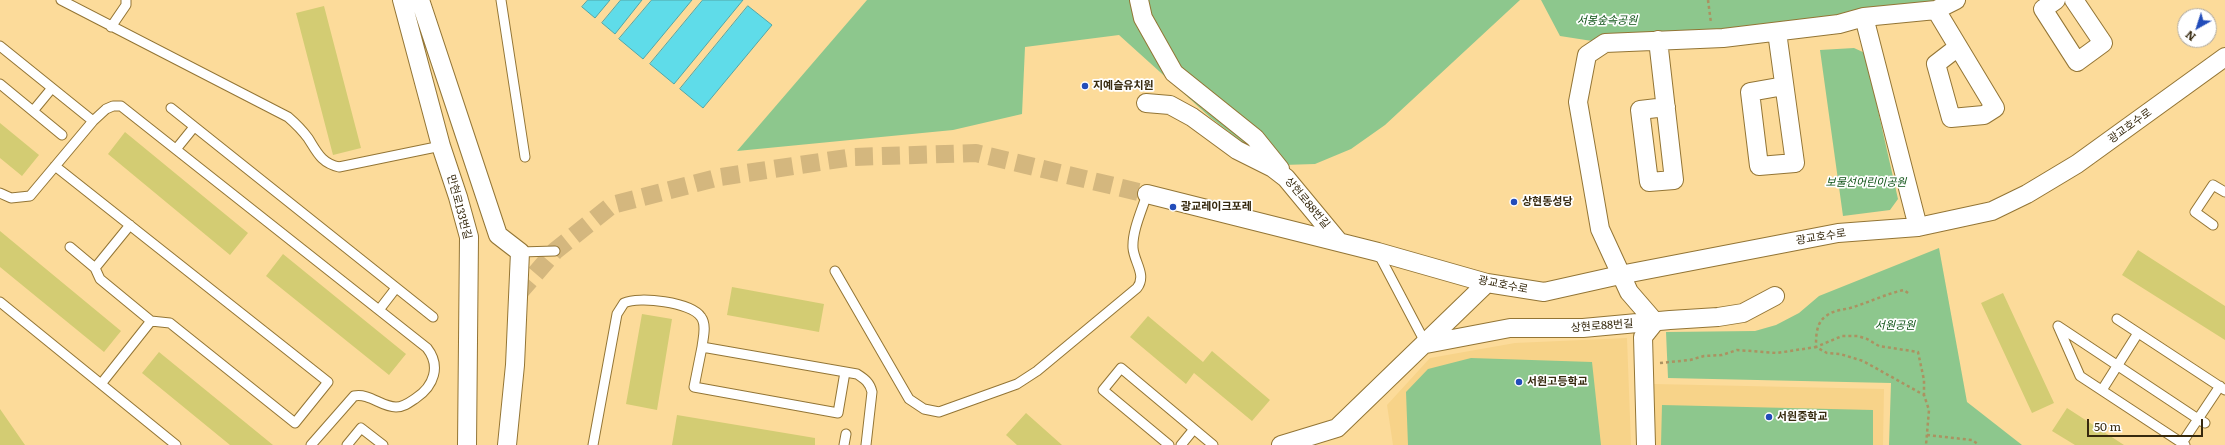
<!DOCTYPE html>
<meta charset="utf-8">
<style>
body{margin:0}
#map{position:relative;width:2225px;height:445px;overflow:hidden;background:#fcdb9a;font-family:Literata,serif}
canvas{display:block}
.north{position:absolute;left:2177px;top:8px;width:40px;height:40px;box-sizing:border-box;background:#fff;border:1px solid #afa99f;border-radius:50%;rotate:219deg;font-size:11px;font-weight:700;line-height:16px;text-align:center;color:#36290e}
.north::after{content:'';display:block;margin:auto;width:14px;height:18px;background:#224cba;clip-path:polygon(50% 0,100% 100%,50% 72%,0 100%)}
.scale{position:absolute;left:2087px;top:419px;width:116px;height:18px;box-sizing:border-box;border:2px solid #36290e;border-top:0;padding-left:5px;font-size:12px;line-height:14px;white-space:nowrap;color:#36290e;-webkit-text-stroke:3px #fff;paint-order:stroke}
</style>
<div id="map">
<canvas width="2225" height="445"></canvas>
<div class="north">N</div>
<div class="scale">50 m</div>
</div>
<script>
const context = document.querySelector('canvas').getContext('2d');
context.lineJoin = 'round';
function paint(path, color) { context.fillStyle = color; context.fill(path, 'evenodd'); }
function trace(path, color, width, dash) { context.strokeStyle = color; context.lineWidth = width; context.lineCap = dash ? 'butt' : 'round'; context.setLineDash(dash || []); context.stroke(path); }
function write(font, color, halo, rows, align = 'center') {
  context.font = font + ' Literata,"Noto Sans KR",serif'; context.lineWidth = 3.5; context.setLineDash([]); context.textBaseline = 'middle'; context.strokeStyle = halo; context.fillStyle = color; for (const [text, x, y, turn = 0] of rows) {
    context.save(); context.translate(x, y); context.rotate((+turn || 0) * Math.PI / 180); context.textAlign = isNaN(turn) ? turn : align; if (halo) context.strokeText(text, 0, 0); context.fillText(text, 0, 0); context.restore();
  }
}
paint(new Path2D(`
 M1627 338 1631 445H1393L1387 405 1430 358 1515 343Z
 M1654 384 1884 389 1883 445H1655Z`), '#f7d389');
paint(new Path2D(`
 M867 0H1520L1385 125 1351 149 1315 164 1283 165 1249 147 1211 118 1119 35 1025 47 1022 114 953 130 737 151Z
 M1541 0H1956L1936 10 1605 43 1560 36Z
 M1854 48 1865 53 1898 199 1890 210 1843 216 1820 50Z
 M1939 248 1967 402 2022 445H1889L1891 383 1668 378 1666 332 1755 331 1776 325 1799 313 1819 296Z
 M1471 358 1592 362 1601 445H1408L1406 392 1428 369Z
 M1662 405 1873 410V445H1661Z`), '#8dc78d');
const water = new Path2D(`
 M588 0H610L595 18 582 7Z
 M621 0H642L615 34 602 23Z
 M652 0H692L643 59 619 39Z
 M703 0H743L674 84 650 64Z
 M748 6 772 25 703 108 680 89Z`);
paint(water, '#5fdce9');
trace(water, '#53a6a7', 1);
paint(new Path2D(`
 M324 6 361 148 333 155 296 13Z
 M0 123 39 155 22 176 0 158Z
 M125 132 248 233 230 255 108 154Z
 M0 231 121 331 104 352 0 267Z
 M2138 250 2225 306V340L2122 275Z
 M283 254 406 354 389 375 266 276Z
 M732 287 824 304 819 332 727 315Z
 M2003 293 2054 403 2032 413 1981 303Z
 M642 314 672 319 657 410 626 404Z
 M1148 316 1203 362 1212 351 1270 400 1252 421 1194 373 1186 384 1130 337Z
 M159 352 273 445H230L142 373Z
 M2067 408 2124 445H2075L2052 431Z
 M0 409 25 445H0Z
 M1026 413 1062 445H1017L1006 435Z
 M677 415 815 438V445H672Z`), '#d3cc73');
trace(new Path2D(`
 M518 294 555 251 612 205 720 177 853 157 976 153 1147 194`), '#d4b77e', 18, [18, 9]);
const lane = new Path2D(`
 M61 0 288 117C295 123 302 130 308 138 317 152 321 163 339 167L441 146
 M501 0 525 157
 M111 27 126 5V0
 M0 46 93 121
 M0 84 62 135
 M171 108 433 317
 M33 111 52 88
 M177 148 194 127
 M55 166 328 382 295 423 170 323 151 321 100 279 95 268 130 225
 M0 193 11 198 30 196 93 121 106 109 113 106H121L427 348C441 366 434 386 416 398 410 402 404 407 396 407 381 407 370 393 354 396L311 445
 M2213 225 2195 212 2213 185 2225 192
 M70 247 95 268
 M520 252 555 251
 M1378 253 1426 344
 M835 271 909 399 924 409 939 412 1017 384 1037 371 1137 288C1147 275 1134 262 1133 248 1132 231 1142 210 1147 194
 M0 302 176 445
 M379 310 396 288
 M2117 319 2225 390
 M702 347 694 387 838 413 845 372
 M101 384 151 321
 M2102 390 2138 333
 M2205 423 2198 419 2220 386
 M2182 443 2198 419 2058 326 2080 376 2185 445
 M347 445 361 428 383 445
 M593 445 617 314 624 303C639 296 691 302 701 317 707 325 703 338 702 347L857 374C865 379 870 383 872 392L866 445
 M844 445 846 434
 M1169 445 1103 390 1121 368 1213 445
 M1181 445 1194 429`);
const street = new Path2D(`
 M402 0 441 146 458 197 469 237 467 445
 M420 0 498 235 520 252 515 365 507 445
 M1139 0 1143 18 1174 73 1255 138 1280 169
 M2056 0 2043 9 2077 62 2103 43 2074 0
 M1936 10 1995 108 1984 115 1951 118 1936 64 1958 47
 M1864 17 1918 227
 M1777 32 1795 163 1759 166 1750 92 1784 86
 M1658 40 1674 180 1649 182 1640 110 1666 107
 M1146 103 1170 105 1192 117 1237 150 1273 168 1286 178 1339 242
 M1147 194 1378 252 1487 283 1544 292 1620 275 1838 233 1918 227 1992 211 2027 194 2077 164 2225 57
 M1426 344 1510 328H1583L1670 320 1718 317 1743 313 1775 296
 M1281 445 1337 428 1487 283
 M1646 445 1643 337 1655 322 1629 292 1600 229 1578 102 1587 55 1605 43 1723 38 1839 24 1864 17 1936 10 1956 0`);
trace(lane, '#937535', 11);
trace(street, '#937535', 20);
trace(new Path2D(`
 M1708 0 1711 23
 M1908 293 1904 290C1885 294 1868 303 1850 308 1842 310 1834 310 1826 316 1816 323 1816 336 1816 347L1842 336H1858L1867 339 1879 346 1918 352 1924 380V395
 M1660 363 1690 360 1704 356 1722 355 1737 350 1777 353 1816 347 1827 353 1840 354 1863 361 1924 395 1929 410 1926 445
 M1927 435 1972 440 1979 445`), '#ab9261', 2.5, [3, 3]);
trace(lane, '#fff', 9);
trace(street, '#fff', 18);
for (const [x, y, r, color] of [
 [1085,86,4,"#224cba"],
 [1514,202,4,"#224cba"],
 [1173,207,4,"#224cba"],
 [1519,382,4,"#224cba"],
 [1769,417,4,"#224cba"]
]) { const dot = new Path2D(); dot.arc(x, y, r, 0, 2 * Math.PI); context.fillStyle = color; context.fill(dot); trace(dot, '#fff', 1.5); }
write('italic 11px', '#0c5114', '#fff', [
 ["서봉숲속공원",1607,21],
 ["보물선어린이공원",1866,183],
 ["서원공원",1895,326]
]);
write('bold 11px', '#36290e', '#fff', [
 ["지예슬유치원",1093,86],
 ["상현동성당",1522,202],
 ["광교레이크포레",1181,207],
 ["서원고등학교",1527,382],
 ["서원중학교",1777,417]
], 'left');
write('11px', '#36290e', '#fff', [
 ["광교호수로",2130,126,-36],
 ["상현로88번길",1307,203,50],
 ["만현로133번길",459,207,75],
 ["광교호수로",1821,237,-9],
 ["광교호수로",1503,285,11],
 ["상현로88번길",1602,326,-4]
]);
</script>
